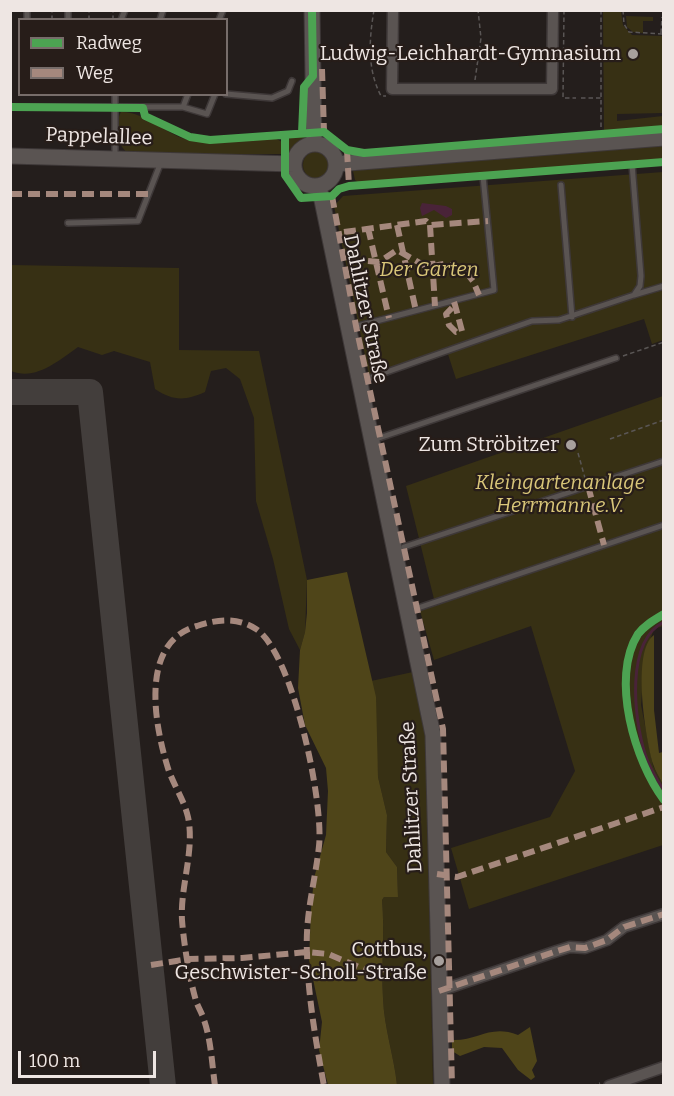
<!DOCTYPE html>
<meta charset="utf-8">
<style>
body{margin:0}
#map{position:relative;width:674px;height:1096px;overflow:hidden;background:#241e1c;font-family:Bitter,serif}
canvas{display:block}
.frame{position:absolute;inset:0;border:12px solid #eee6e3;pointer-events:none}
.legend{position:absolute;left:18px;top:18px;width:210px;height:78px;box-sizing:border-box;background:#271d19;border:2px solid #776d6a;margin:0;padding:8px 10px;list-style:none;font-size:18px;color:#eee6e3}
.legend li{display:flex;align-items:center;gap:12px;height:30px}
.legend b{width:30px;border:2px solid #776d6a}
.scale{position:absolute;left:18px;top:1051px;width:138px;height:27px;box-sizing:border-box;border:3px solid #eee6e3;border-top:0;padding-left:8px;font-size:18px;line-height:21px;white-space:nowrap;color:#eee6e3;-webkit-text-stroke:4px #271d19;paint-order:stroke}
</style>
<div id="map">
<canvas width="674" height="1096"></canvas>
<div class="frame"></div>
<ul class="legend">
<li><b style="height:8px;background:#4ca352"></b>Radweg</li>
<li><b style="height:8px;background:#a5887d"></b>Weg</li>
</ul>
<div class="scale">100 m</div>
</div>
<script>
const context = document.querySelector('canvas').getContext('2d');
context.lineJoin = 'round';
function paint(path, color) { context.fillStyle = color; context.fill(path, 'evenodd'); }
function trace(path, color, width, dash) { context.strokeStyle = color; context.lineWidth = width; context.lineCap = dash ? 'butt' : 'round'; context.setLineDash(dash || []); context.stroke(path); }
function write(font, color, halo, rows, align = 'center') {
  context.font = font + ' Bitter,serif'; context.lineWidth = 4.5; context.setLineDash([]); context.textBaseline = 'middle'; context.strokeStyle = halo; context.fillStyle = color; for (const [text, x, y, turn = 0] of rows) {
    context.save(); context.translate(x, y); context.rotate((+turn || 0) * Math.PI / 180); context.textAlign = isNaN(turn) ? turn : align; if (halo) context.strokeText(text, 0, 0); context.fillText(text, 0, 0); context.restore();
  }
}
paint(new Path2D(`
 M603 11H621L623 25 632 35 663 36V113L617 114V121L663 116V126L604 131Z
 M626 16 653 17V21H643V33L633 32 627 27Z
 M121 112C143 111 165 133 185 139 213 147 245 140 273 137L282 142 283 154H130C116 147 114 124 121 112Z
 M306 136 297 149 287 155 286 141 289 138Z
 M663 143V159L360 184 355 180 353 171 409 163Z
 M303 165a14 14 0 1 1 28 0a14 14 0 1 1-28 0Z
 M663 172V340L652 344 644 319 456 379 446 348 369 375 334 206 343 196Z
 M10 265 179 268V350L259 351 307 580 305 632 300 650 289 629 273 559 256 501 254 418 240 379 226 368 211 371 205 392C185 401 173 401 155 389L150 362 114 351 102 355 78 347C58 361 36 381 11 371Z
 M663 396V522L434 599 406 486Z
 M663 528V626L654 629 645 654 641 705 653 766 663 785V845L469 909 451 848 550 817 575 771 531 626 434 660 420 611Z
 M413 672 426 737 433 1085H397C394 1056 384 1028 383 998 381 965 385 933 382 900L384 897H398L397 867 386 852 387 815 378 777 371 681Z`), '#373014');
paint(new Path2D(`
 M347 572 376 697 378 777 387 815 386 852 397 867 398 897H384L382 900C385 933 381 965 383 998 384 1028 394 1056 397 1085H328L319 1050 322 1022 309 960 311 909 314 878 326 835 328 791 326 768 305 725 298 688 300 650 305 632 307 613V580Z
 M654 635V710L659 753 663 752V785C660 778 655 771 653 764 646 740 631 651 654 635Z
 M530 1027 537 1061 532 1070 535 1077 531 1080 518 1070 502 1048 484 1047 460 1056 452 1051V1040C478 1041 490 1024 518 1035Z`), '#4f4519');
paint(new Path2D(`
 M422 203 446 206 452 209V215L446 218 434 210 422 216 420 208Z`), '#492338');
trace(new Path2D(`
 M664 622C625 641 634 719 645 754 649 767 657 780 664 791`), '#492338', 3);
trace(new Path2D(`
 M10 392H90L163 1086`), '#433e3c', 26);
const lane = new Path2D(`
 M27 20V10
 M68 20V10
 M121 20 125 10
 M160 20 163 10
 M219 20 223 10
 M226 94 272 98 288 91 292 81
 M10 107H183L188 94
 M183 107 207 114 215 94
 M115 156V94
 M561 185 572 317
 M68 223 138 221 161 162
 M634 295 664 286
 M350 328 494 290 483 176
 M361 381 532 321 559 320 634 295 640 286 641 276 632 164
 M373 440 616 358
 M404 547 664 461
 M409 611 664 525`);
const street = new Path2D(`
 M393 10 392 89H552L553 10
 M439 991 557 951 570 947 585 948 607 940 624 927 664 914
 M609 1086 664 1067`);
const secondary = new Path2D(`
 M312 10 314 144
 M294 165a21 21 0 1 1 42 0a21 21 0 1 1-42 0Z
 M10 156 294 164
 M336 164 664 138
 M319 186 433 735 442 1086`);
trace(lane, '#3e3838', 8);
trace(street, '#3e3838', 13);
trace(secondary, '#3e3838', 17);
trace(new Path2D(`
 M374 10C369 40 367 69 381 96H386
 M564 10 563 98H576
 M601 10V130
 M623 10 624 24 629 32 664 34
 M52 20V10
 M89 20V10
 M113 20V10
 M661 33 662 17
 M475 80 481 38 478 10
 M581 98H601
 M623 356 664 342
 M610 439 664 420
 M578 453 585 478
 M664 614C654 620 645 625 638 634 610 678 635 762 664 800
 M592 1086 600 1083`), '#5a5655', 1.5, [4.5, 3]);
trace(lane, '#5a5452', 5);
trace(street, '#5a5452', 10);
trace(secondary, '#5a5452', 15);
trace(new Path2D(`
 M322 69 324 132
 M347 150 349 186
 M10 194H148
 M332 196 356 326 443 729 452 1086
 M397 225 416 311
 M430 225 435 306
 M368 228 389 318
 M344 232 426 221 430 225 488 221
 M368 261 379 262 397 250 427 267 444 264 463 268 473 281 479 295
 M454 302 455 305 462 331 456 332 449 325 446 314 455 305
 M588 486 604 545
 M663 575H664
 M437 874 457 877 664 807
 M151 965 189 959 242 958 307 952 328 954 368 971 386 969
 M439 991 557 951 570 947 585 948 607 940 624 927 664 914
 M215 1086C212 1064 211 1040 204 1020 202 1013 198 1007 196 1001 189 976 184 945 182 920 180 887 195 850 188 817 184 799 172 783 167 765 154 722 140 642 197 626 218 619 237 617 256 629 293 653 324 803 319 846 315 883 305 914 307 953 308 997 316 1042 324 1086`), '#a5887d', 6, [12, 6]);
trace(new Path2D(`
 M10 107 143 108 145 116 190 137 210 140 324 132 347 150 364 153 664 129
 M302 133 304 87 313 76 312 10
 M285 135V175L301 198 332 196 339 189 349 186 664 162
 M664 614C654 620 645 625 638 634 610 678 635 762 664 800`), '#4ca352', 8);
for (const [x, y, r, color] of [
 [633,54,6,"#a7a09d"],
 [571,445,6,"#a7a09d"],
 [439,961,6,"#a7a09d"]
]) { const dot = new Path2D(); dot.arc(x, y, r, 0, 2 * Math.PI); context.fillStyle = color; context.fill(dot); trace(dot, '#271d19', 2); }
write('20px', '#eee6e3', '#271d19', [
 ["Ludwig-Leichhardt-Gymnasium",621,54],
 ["Zum Ströbitzer",559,445],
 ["Cottbus,",427,950],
 ["Geschwister-Scholl-Straße",427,973]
], 'right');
write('20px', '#eee6e3', '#271d19', [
 ["Pappelallee",99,137,2],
 ["Dahlitzer Straße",365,309,78],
 ["Dahlitzer Straße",412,797,-93]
]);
write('italic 20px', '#d9c679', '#271d19', [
 ["Der Garten",429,270],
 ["Kleingartenanlage",560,483],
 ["Herrmann e.V.",560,506]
]);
</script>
